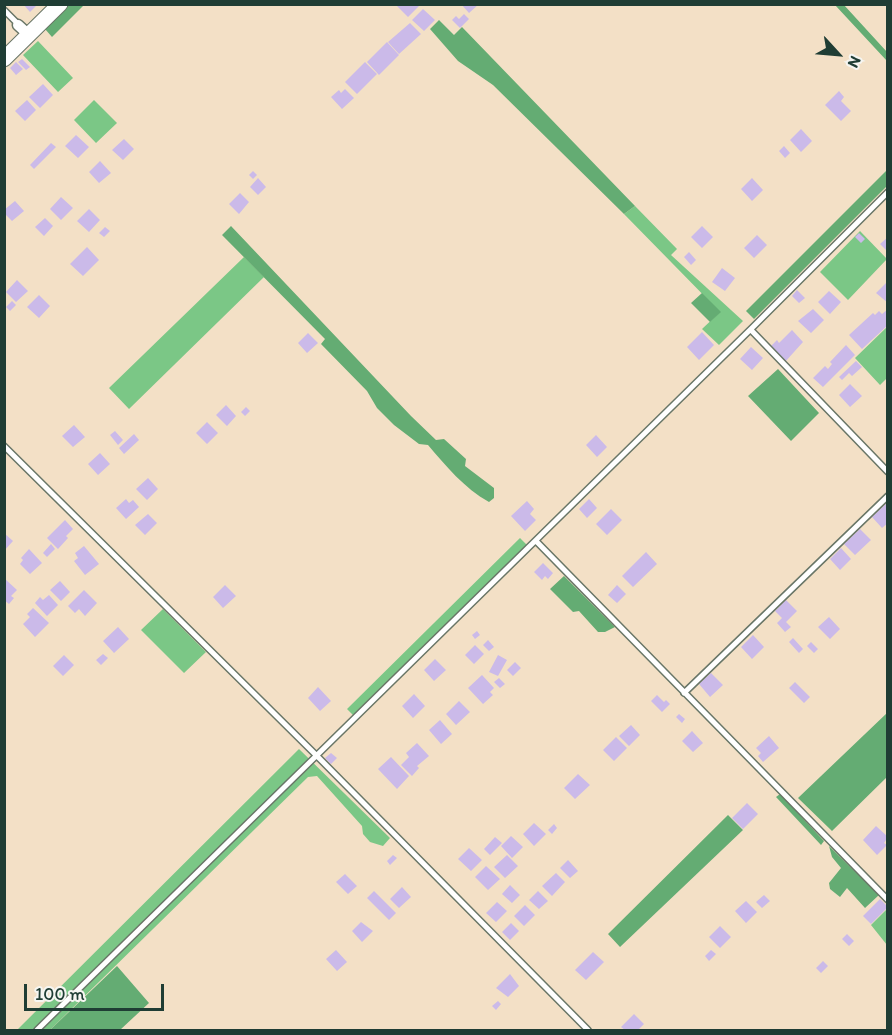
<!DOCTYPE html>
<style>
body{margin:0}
#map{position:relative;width:892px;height:1035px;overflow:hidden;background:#f3e0c6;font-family:Itim,sans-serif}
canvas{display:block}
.frame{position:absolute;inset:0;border:6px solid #1f3d34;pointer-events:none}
.north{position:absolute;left:808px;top:24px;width:60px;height:60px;-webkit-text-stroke:4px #f6f6f2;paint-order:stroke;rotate:116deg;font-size:16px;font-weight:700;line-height:24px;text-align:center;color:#1f3d34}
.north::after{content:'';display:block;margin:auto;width:21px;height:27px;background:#1f3d34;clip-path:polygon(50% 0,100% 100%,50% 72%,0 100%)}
.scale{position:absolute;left:24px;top:984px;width:140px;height:27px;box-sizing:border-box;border:3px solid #1f3d34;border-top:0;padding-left:8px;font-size:18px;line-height:21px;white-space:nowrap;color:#1f3d34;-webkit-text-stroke:4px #f6f6f2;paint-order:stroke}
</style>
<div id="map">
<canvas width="892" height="1035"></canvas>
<div class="frame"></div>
<div class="north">N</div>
<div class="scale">100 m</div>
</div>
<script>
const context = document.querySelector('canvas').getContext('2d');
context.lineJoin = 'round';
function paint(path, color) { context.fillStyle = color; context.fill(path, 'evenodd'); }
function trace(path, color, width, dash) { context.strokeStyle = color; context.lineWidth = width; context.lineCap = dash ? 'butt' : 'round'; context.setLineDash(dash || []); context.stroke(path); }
paint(new Path2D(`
 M38 41 73 78 58 92 23 55Z
 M94 100 117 123 96 143 74 120Z
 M635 206 677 249 671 255 743 321 719 345 702 329 720 312 624 214Z
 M860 231 887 259 848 300 820 272Z
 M244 257 264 277 129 409 109 388Z
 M887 327V378L880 385 855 358Z
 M520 538 527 545 353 715 347 709Z
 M163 609 206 652 184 673 141 630Z
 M299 749 390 838 383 846 370 842 363 834 362 826 317 776 308 777 50 1030H17Z
 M887 909V945L871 925Z`), '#7bc786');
paint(new Path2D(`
 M68 5H84L52 37 45 29Z
 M835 5H844L887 52V61Z
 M439 20 454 35 462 27 635 206 624 214 493 85 458 61 430 29Z
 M887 170V186L754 319 746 311Z
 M231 226 411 416 436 440 444 439 466 459 465 466 494 488V498L489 502C464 488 446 466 428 445L419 444 394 425 377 408 367 391 321 344 325 339 222 235Z
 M702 293 721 312 710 322 691 303Z
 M778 369 819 413 791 441 748 396Z
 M564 576 615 627 605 632H598L579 611 573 612 550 589Z
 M887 713V777L832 831 798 798Z
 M780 794 824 841 821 845 776 797Z
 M728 815 743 830 620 947 608 934Z
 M829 846 879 895 865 908 847 888 840 897 830 889 829 883 841 868 832 857Z
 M117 966 149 1003 120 1030H50Z`), '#64ac73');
paint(new Path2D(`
 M23 4H38L30 12Z
 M461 4H479L469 13Z
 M398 5H418L419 6 408 17 397 6Z
 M423 9 435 20 424 31 412 20Z
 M464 14 469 19 460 28 452 20 456 16 459 19Z
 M410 23 421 34 399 54 388 42Z
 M387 42 399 55 379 75 367 62Z
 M22 59 30 67 26 70 18 62Z
 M16 62 23 69 16 75 10 68Z
 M365 62 377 74 357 94 345 82Z
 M43 84 53 95 40 108 29 97Z
 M345 89 354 98 342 109 331 97 339 90 341 93Z
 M839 91 844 97 841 101 851 111 841 121 825 105Z
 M27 100 36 110 25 121 15 111Z
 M801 129 812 141 801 152 790 140Z
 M76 135 89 147 78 158 65 146Z
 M124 139 134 149 123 160 112 150Z
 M51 143 56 147 34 169 30 165Z
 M784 146 790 153 785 158 779 151Z
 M100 161 111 173 99 183 89 172Z
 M253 171 257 175 253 179 249 175Z
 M258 178 266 187 258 195 250 187Z
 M752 178 763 190 752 201 741 189Z
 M240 193 249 202 239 214 229 204Z
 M61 197 73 208 61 220 50 209Z
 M15 201 24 211 12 221 4 213V210Z
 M89 209 100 220 89 232 77 221Z
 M45 218 53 226 44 236 35 227Z
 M702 226 713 237 702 248 691 237Z
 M105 227 110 231 104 237 99 233Z
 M859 233 865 239 861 243 855 237Z
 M757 235 767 245 754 258 744 248Z
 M888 237V252L880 244Z
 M87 247 99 260 83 276 70 264Z
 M689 252 696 260 691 265 684 257Z
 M722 268 735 278 725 291 712 282Z
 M17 280 28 291 16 302 6 292Z
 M888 281V303L876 293Z
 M797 290 805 298 799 303 792 296Z
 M829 291 841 302 830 314 818 302Z
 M39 295 50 306 39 318 27 307Z
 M12 301 16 305 10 311 6 307Z
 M813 309 824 320 811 333 798 321Z
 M888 309V325L862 349 849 335 873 313 875 315 879 311 882 314Z
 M792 330 803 342 785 362 770 347 777 340 779 343Z
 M702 332 714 345 699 360 687 347Z
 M308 333 318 343 307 353 298 343Z
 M846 345 855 355 823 387 813 378 825 366 828 369 832 364 830 362Z
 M751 347 763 358 752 370 740 359Z
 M856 361 862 367 852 376 849 373 842 380 839 377Z
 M850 384 862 396 850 407 839 395Z
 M226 405 236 416 227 426 216 415Z
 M246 407 250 411 245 416 241 412Z
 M207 422 218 433 207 444 196 433Z
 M74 425 85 437 73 447 62 436Z
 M115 431 123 440 118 445 110 435Z
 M134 434 139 440 124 454 119 448Z
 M596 435 607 447 597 457 586 445Z
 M100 453 110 464 98 475 88 464Z
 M148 478 158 489 147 500 136 489Z
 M126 499 129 503 133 500 139 507 126 519 116 508Z
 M589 499 597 508 587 518 579 509Z
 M527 501 534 509 530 514 536 520 525 531 511 516Z
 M888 502V523L882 528 872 517Z
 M611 509 622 520 607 535 596 524Z
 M148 514 157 523 145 535 135 525Z
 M65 520 73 529 66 536 68 538 58 549 47 538Z
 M860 529 871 540 855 555 844 544Z
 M4 533 13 541 4 551Z
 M51 544 55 549 47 557 43 553Z
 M84 546 99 564 85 575 74 561 78 558 75 553Z
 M841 548 851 559 840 570 830 559Z
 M29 549 42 563 30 574 20 564 23 560 21 558Z
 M646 552 657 564 633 587 622 576Z
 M543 563 553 573 548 579 545 576 542 580 534 572Z
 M4 578 17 590 11 596 14 598 9 604 4 600Z
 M60 581 70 592 61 601 50 590Z
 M225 585 236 596 223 608 213 597Z
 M617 585 626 594 617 603 608 595Z
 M84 590 97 603 85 616 79 609 75 613 68 606Z
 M49 595 58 605 47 616 35 603 40 597 43 600Z
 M786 600 797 611 786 622 791 627 785 632 777 623 782 618 775 611Z
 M33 608 49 623 35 637 23 624 30 617 27 614Z
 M829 617 840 629 830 639 818 627Z
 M118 627 129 639 114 653 103 641Z
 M477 631 480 635 475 639 472 635Z
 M753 635 764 647 752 659 741 647Z
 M793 638 803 649 799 653 789 642Z
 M488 640 494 647 489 651 483 645Z
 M811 642 818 649 814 653 807 646Z
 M475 645 484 654 474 664 465 655Z
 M103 654 108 658 101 665 96 660Z
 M64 655 74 665 63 676 53 666Z
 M498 655 507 660 498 676 489 672Z
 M435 659 446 670 434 681 424 670Z
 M515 662 521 668 513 676 507 670Z
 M711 673 723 685 710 697 699 684Z
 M482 675 494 688 490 692 493 695 483 704 468 688Z
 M499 678 505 684 500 688 494 682Z
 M795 682 810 697 804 703 789 688Z
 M318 687 331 701 320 711 308 698Z
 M414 694 425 706 413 718 402 706Z
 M657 695 664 702 666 700 670 704 662 712 651 701Z
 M459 701 470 712 456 725 446 714Z
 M679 714 685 719 682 723 676 717Z
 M440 720 452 734 441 744 429 730Z
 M631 725 640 735 629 746 619 736Z
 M692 731 703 743 693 752 682 741Z
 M769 736 779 748 763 762 758 756 761 753 756 748Z
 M616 737 627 748 614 761 603 750Z
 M417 743 429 756 417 766 419 768 412 776 401 765 409 757 406 753Z
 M331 753 337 758 331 764 325 758Z
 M391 757 409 776 397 789 378 769Z
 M578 774 590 785 575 799 564 788Z
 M747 803 758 814 743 829 732 818Z
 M534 823 546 834 534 846 523 834Z
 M554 824 557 828 552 834 548 830Z
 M876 826 888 837 884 843 887 845 877 855 863 840Z
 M511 836 523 847 512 858 501 846Z
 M495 837 502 843 490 855 484 849Z
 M469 848 482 860 471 871 458 859Z
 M393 855 397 858 390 865 387 861Z
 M507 855 518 866 505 878 494 867Z
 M568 860 578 871 570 878 560 868Z
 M486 866 500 879 488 890 475 877Z
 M556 873 565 882 552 896 542 886Z
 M345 874 357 886 348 894 336 882Z
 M510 885 520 895 512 903 502 894Z
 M402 887 411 897 399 908 390 899Z
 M374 891 396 913 389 920 367 898Z
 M538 891 548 901 539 909 529 900Z
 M764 895 770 901 762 908 756 902Z
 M880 899 888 907 871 924 863 916Z
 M746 901 757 912 746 923 735 911Z
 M497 902 507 911 496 922 486 913Z
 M525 905 535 915 524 926 514 916Z
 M361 922 373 931 362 942 352 931Z
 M511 923 519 931 510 940 502 932Z
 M720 926 731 937 720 948 709 937Z
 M847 934 854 941 849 946 842 939Z
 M336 950 347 962 337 971 326 959Z
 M711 950 716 954 709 961 705 956Z
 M593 952 604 962 586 980 575 970Z
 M823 961 828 966 821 973 816 968Z
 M510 974 519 986 508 997 496 988Z
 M498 1001 501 1004 496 1010 492 1006Z
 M634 1014 644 1024 638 1030H625L621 1027Z`), '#cbbae9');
const service = new Path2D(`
 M4 10 18 24
 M751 330 888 472
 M4 446 317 756 588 1030
 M536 541 888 900
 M684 693 888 496
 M37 1030 754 326 888 192`);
const minor = new Path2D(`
 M18 25 29 35`);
const secondary = new Path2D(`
 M4 59 60 4`);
trace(service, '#697667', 8);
trace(minor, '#697667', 13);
trace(secondary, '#697667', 17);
trace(service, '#fff', 5);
trace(minor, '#fff', 10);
trace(secondary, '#fff', 15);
</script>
